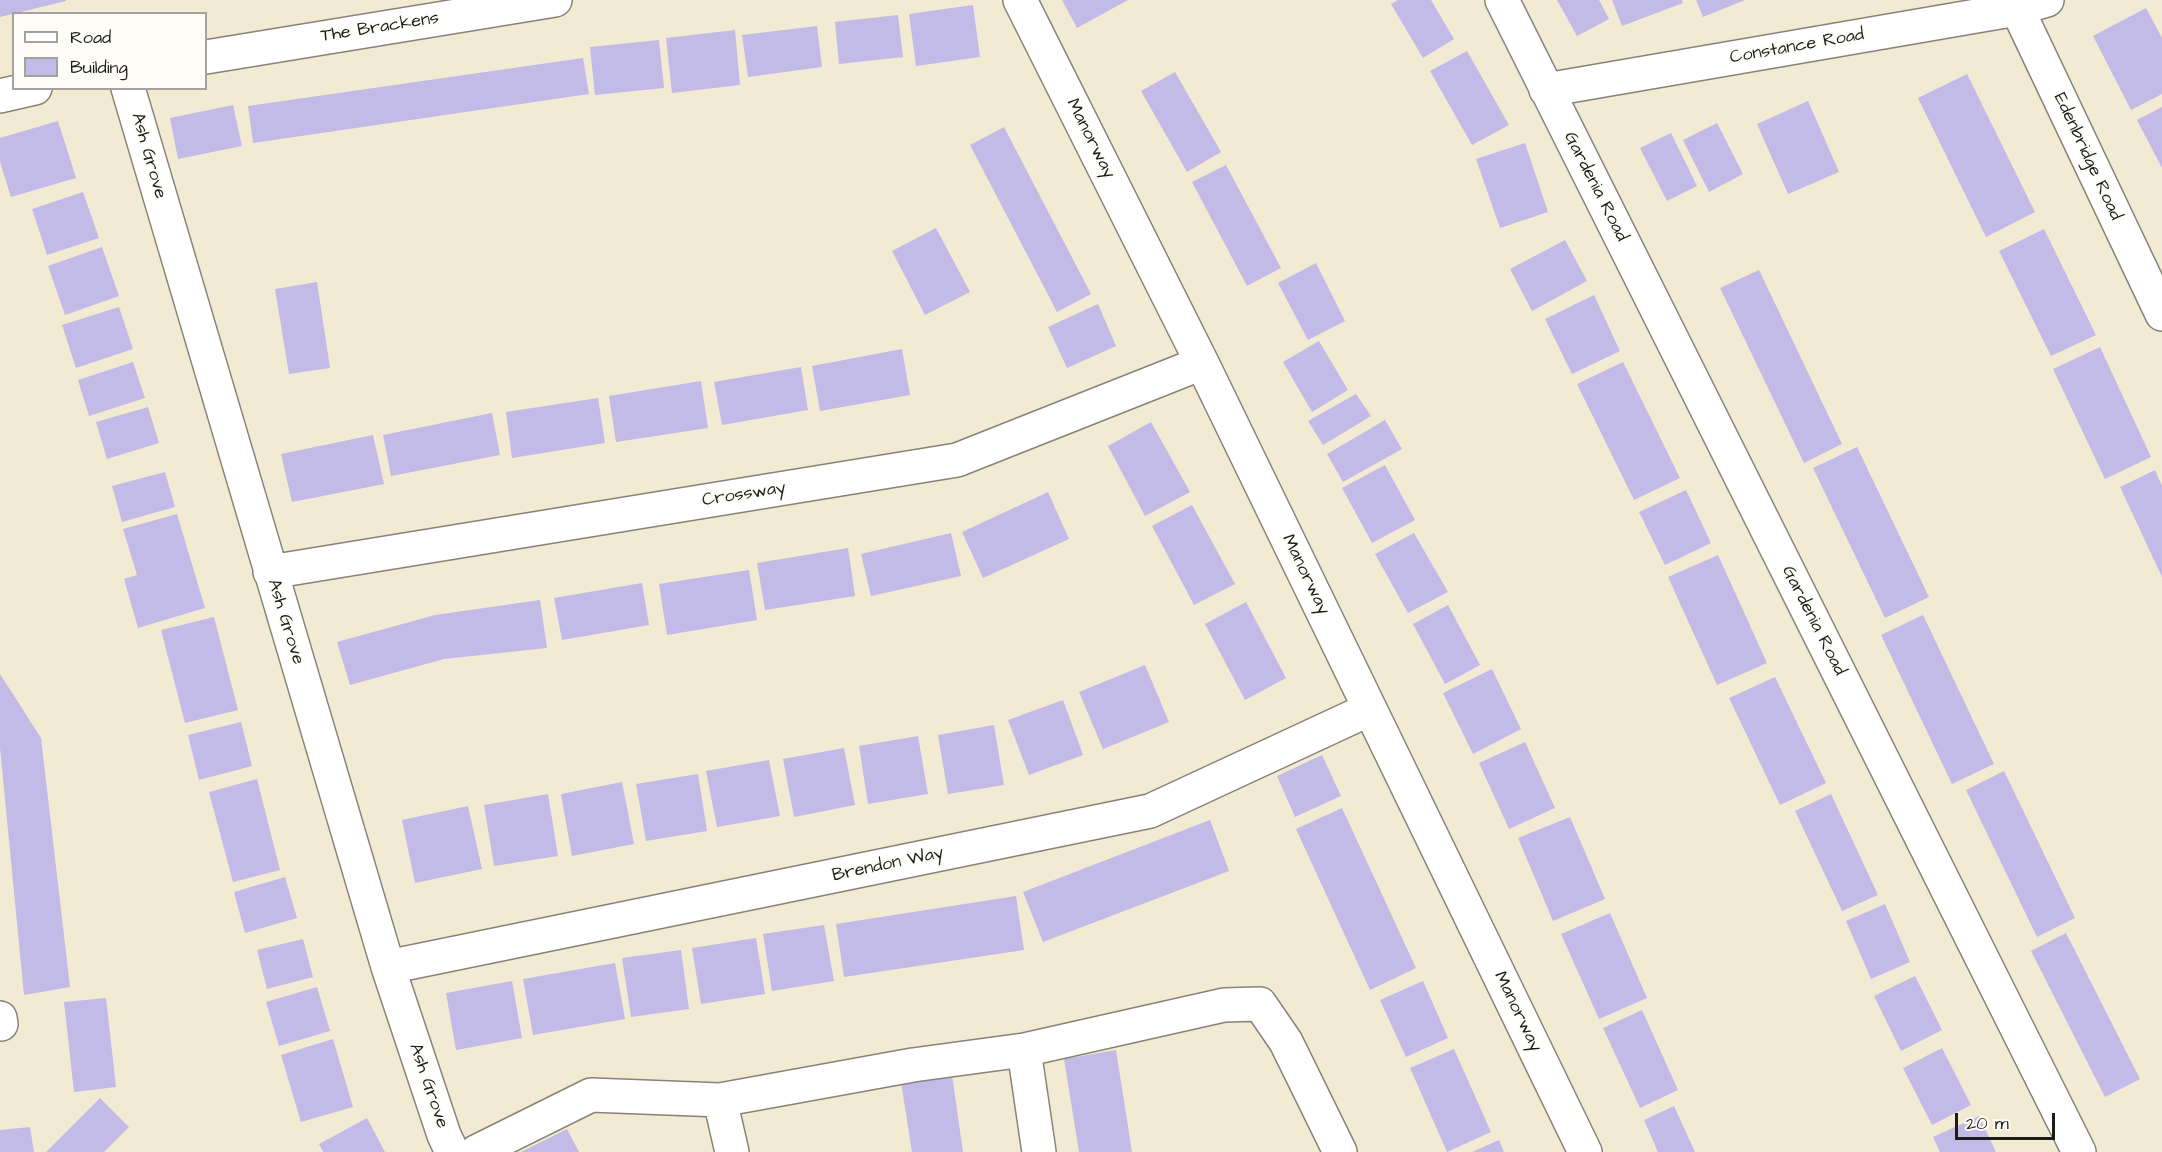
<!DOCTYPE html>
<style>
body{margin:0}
#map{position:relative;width:2162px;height:1152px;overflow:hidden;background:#f3ead4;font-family:"Architects Daughter",sans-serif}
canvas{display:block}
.legend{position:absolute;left:12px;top:12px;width:195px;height:78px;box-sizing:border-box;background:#fdfcf7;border:2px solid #a3a29f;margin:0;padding:8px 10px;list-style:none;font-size:18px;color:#1c1c1c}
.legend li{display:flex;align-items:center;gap:12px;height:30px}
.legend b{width:30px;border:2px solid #a3a29f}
.scale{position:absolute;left:1955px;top:1113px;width:100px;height:27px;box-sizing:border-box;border:3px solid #1c1c1c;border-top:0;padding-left:8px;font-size:18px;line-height:21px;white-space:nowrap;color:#1c1c1c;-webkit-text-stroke:4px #fdfcf7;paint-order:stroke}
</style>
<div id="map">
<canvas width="2162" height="1152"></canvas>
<ul class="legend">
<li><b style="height:8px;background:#fff"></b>Road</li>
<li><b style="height:16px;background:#c2bae7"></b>Building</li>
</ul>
<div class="scale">20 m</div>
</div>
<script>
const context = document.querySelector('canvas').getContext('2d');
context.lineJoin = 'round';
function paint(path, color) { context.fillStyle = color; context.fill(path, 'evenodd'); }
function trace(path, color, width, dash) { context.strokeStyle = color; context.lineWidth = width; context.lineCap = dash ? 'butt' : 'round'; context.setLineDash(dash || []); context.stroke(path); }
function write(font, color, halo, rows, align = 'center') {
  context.font = font + ' "Architects Daughter",sans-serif'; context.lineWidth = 4.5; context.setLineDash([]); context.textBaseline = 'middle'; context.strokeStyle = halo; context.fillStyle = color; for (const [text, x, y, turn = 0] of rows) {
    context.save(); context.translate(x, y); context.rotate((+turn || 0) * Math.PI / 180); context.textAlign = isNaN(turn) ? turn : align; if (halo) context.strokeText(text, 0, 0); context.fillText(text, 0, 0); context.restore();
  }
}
paint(new Path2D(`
 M0 0H66V1L0 17Z
 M1062 0H1128L1077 28Z
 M1398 0H1431L1454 39 1423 58 1391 4Z
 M1557 0H1599L1609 19 1577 36Z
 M1612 0H1682L1683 3 1622 26Z
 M1696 0H1745L1703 17Z
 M973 5 980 57 916 66 909 14Z
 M2146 8 2162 38V94L2131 110 2093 36Z
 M898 15 903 57 839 64 835 22Z
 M817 26 822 67 748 77 742 35Z
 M735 30 740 85 672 93 666 38Z
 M659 40 664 88 595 95 590 47Z
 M1467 51 1509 125 1472 145 1430 71Z
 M583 58 589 94 253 143 248 106Z
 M1175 72 1221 152 1187 172 1141 91Z
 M1967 74 2035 212 1986 237 1918 98Z
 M1808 101 1839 172 1788 194 1757 124Z
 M233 105 242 146 178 159 170 118Z
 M2162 107V168L2137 120Z
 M58 121 76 178 11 197 0 162V138Z
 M1717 123 1743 174 1709 192 1683 140Z
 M1004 127 1091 294 1057 312 970 145Z
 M1671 133 1697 186 1667 201 1640 148Z
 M1525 143 1548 212 1500 228 1476 159Z
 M1226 165 1281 268 1247 286 1192 182Z
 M83 192 99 238 47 255 32 209Z
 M936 228 970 292 925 315 892 251Z
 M2044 229 2096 335 2051 356 1999 251Z
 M1565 240 1587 281 1532 311 1510 269Z
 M102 247 119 296 65 315 48 266Z
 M1316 263 1345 321 1308 340 1278 283Z
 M1759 270 1842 444 1804 463 1720 288Z
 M317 282 330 368 289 374 275 289Z
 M1594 295 1620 351 1572 374 1545 319Z
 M1098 304 1116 346 1067 368 1048 327Z
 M119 307 133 349 76 368 62 325Z
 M1319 341 1348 390 1312 412 1283 362Z
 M2100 347 2151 457 2105 479 2053 369Z
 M902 349 910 395 820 411 812 366Z
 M133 362 145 398 89 416 78 380Z
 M1623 362 1680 478 1634 500 1577 384Z
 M801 367 808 410 722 425 714 382Z
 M701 381 708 428 616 442 609 396Z
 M1356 394 1371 416 1323 445 1308 421Z
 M598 398 605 443 512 458 506 412Z
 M148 407 159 443 107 459 96 422Z
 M492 413 500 455 391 476 383 435Z
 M1385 420 1402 449 1343 482 1327 454Z
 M1151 422 1190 492 1145 516 1108 446Z
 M373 435 384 484 292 502 281 454Z
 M1857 447 1929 597 1885 618 1813 468Z
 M1385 465 1415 520 1372 543 1342 488Z
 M2155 470 2162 486V577L2120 487Z
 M165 472 175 507 122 522 112 486Z
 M1686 490 1711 543 1665 565 1639 512Z
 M1048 492 1069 539 983 578 962 532Z
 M1192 505 1235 584 1194 605 1152 526Z
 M177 514 205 608 138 628 124 579 137 575 123 529Z
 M951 533 961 576 871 596 861 554Z
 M1414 533 1448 592 1408 613 1375 554Z
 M848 548 855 596 765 610 757 563Z
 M1718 555 1767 663 1717 685 1668 577Z
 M749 570 757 620 667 635 659 584Z
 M642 583 649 625 562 640 554 598Z
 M540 600 547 648 444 659 350 685 337 642 435 615Z
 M1246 602 1286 678 1245 700 1205 624Z
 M1448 605 1480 665 1445 684 1413 624Z
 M1923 615 1994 764 1952 784 1881 635Z
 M214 617 238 710 185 723 161 630Z
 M1145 665 1169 722 1103 749 1079 692Z
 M1492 669 1521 729 1473 754 1443 693Z
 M0 674 41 738 70 987 24 995 0 748Z
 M1775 677 1826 783 1780 805 1729 698Z
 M1063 700 1083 755 1029 775 1008 720Z
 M241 722 252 766 199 780 188 735Z
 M994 725 1004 785 948 794 938 735Z
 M918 736 928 794 868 804 859 746Z
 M1525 742 1555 808 1509 829 1479 763Z
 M844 748 855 805 794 817 783 759Z
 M1322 755 1341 796 1295 817 1277 776Z
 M769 760 780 816 717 827 706 771Z
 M2004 771 2075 918 2037 937 1966 790Z
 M698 774 707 831 646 841 636 784Z
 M257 779 280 870 233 882 209 792Z
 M622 782 634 844 572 856 561 794Z
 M548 794 558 856 494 866 484 805Z
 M1831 794 1878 895 1842 911 1795 811Z
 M468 806 482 869 415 883 402 820Z
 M1342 808 1416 968 1370 990 1296 829Z
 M1570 817 1605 899 1553 921 1518 838Z
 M1210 820 1229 871 1043 942 1023 892Z
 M285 877 297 918 245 933 234 892Z
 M1016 896 1024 950 844 977 836 924Z
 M1885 904 1910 962 1871 979 1846 921Z
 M1610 913 1647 998 1599 1019 1561 934Z
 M824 925 834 981 772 991 763 934Z
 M2066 933 2140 1079 2105 1097 2031 951Z
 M756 938 765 994 701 1004 692 948Z
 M303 939 313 977 267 989 257 950Z
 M681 950 689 1009 631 1017 622 958Z
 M615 963 625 1019 533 1035 523 979Z
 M1915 976 1942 1030 1901 1051 1874 996Z
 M512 981 522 1038 456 1050 446 993Z
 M1423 981 1448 1038 1406 1057 1380 1000Z
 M317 987 330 1031 279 1046 266 1002Z
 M106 998 116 1087 74 1092 64 1002Z
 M1642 1010 1678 1090 1640 1108 1603 1028Z
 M333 1039 353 1107 301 1122 281 1055Z
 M1942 1048 1971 1105 1932 1125 1903 1068Z
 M1454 1049 1491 1132 1447 1152 1410 1068Z
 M1116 1050 1132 1152H1079L1064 1059Z
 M952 1075 963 1152H912L901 1082Z
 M100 1098 129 1127 104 1152H46Z
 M1674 1106 1695 1152H1658L1644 1120Z
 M1979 1116 1996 1152H1940L1933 1137Z
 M367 1118 385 1152H323L319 1144Z
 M30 1127 34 1152H0V1130Z
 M567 1129 579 1152H521Z
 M1499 1140 1504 1152H1472Z`), '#c2bae7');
const minor = new Path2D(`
 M1020 0 1202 363 1585 1152
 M1502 0 2079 1152
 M2013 0 2162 314
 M206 57 555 0
 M128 88 388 967 444 1135 452 1152
 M1546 90 2017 9 2047 0
 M0 96 35 88
 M270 572 957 460 1202 363
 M388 967 1150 811 1370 709
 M0 1018 1 1024
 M1024 1050 1039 1152
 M720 1100 732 1152
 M476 1152 591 1095 720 1100 913 1065 1024 1050 1224 1005 1260 1004 1286 1042 1340 1152`);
trace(minor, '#888378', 36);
trace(minor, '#fff', 33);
write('18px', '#1c1c1c', '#fdfcf7', [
 ["The Brackens",380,28,-9],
 ["Constance Road",1797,47,-10],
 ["Manorway",1090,139,63],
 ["Ash Grove",148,156,74],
 ["Edenbridge Road",2087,157,65],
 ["Gardenia Road",1595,187,63],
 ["Crossway",744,495,-9],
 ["Manorway",1305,575,64],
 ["Gardenia Road",1813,621,63],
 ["Ash Grove",285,622,73],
 ["Brendon Way",888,865,-12],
 ["Manorway",1517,1012,64],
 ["Ash Grove",428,1086,71]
]);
</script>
